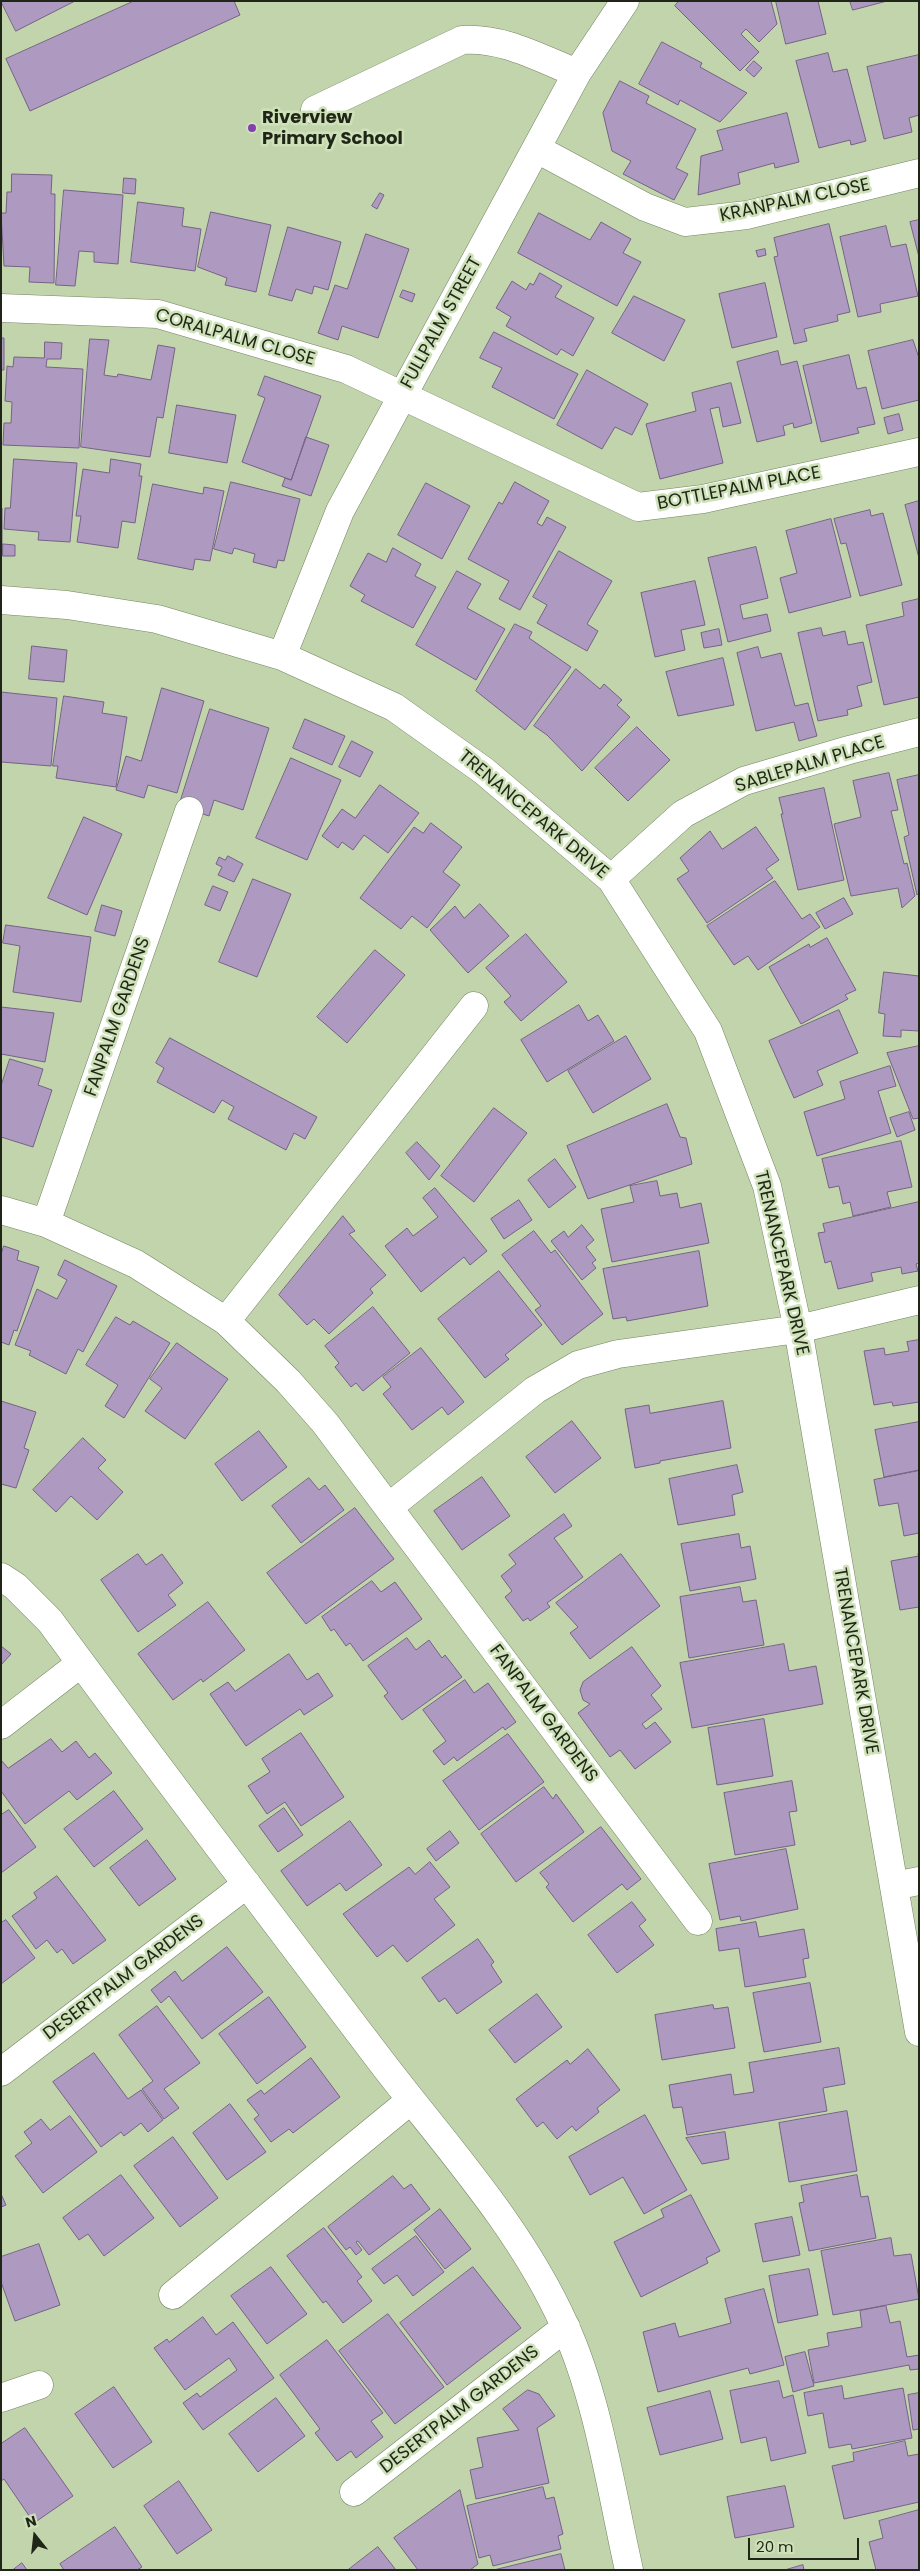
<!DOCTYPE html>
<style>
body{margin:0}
#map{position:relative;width:920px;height:2571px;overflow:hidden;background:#c1d4ac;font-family:Poppins,sans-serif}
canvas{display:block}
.frame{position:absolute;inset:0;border:2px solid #1f2617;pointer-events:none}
.north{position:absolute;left:10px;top:2511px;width:50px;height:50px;-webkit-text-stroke:4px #cee1b9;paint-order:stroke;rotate:344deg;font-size:14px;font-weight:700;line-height:20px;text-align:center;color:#1f2617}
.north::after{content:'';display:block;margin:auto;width:18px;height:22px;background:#1f2617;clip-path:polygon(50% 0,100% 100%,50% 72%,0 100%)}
.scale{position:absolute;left:748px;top:2538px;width:111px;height:22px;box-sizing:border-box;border:2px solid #1f2617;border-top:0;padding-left:6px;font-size:15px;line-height:18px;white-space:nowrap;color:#1f2617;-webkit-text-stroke:4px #cee1b9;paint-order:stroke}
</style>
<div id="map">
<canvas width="920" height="2571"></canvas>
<div class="frame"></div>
<div class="north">N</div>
<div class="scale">20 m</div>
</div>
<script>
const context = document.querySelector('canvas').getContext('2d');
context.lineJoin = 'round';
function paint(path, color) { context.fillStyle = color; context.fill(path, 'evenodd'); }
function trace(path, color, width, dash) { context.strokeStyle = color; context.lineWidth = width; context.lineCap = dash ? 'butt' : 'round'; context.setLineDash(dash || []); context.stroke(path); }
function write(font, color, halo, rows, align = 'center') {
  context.font = font + ' Poppins,sans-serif'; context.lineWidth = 5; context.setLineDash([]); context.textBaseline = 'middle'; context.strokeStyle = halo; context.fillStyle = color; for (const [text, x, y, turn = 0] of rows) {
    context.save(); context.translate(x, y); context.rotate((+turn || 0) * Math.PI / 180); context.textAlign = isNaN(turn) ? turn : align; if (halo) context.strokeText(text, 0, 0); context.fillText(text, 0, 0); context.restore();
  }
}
const building = new Path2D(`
 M1 1H75L16 31Z
 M134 1H234L240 15 30 111 6 59Z
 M679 1H771L777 24 759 42 746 29 741 34 759 52 740 71 675 6Z
 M776 1H818L826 34 786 44Z
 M850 1H887L853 10Z
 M662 42 702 63 700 67 747 93 720 122 680 100 678 105 639 84Z
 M828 53 833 72 847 69 866 141 851 145 850 140 819 148 796 61Z
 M919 55V115L909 118 912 132 884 139 867 67Z
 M754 61 762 68 754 77 746 70Z
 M620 81 649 96 646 103 696 129 676 168 688 174 674 200 623 174 631 161 612 151 603 113Z
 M787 113 799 162 775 168 774 163 738 173 740 184 698 195 701 156 723 150 717 131Z
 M12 174 52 175 51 194H55L54 283 29 282 30 267 4 266 1 213H6L7 192H11Z
 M124 178 136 179 135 194 123 193Z
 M64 190 123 195 118 264 94 262V252L79 251 75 286 56 285Z
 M380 193 384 195 377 209 372 206Z
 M138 202 184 208 182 226 201 229 195 271 131 262Z
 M211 212 271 225 256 292 225 285 227 278 198 267Z
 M539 213 590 240 601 222 631 239 623 253 641 262 617 306 518 253Z
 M919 220V257L910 222Z
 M829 224 850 312 837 315 838 321 804 329 807 341 794 344 774 257 778 256 774 238Z
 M886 226 891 247 906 244 918 296 880 304 881 312 858 317 840 237Z
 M288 227 341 242 328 290 314 286 312 294 296 289 292 301 269 295Z
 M366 234 409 249 378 338 342 326 338 340 318 333 335 285 347 289Z
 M765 249 766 255 758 257 756 251Z
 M540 273 562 286 555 297 594 318 573 356 561 349 557 355 506 326 511 317 496 308 512 281 526 290 530 283 533 285Z
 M765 283 777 337 732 348 719 294Z
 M403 290 415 294 412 302 400 297Z
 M634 296 685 320 664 361 612 333Z
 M494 332 578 374 554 419 492 387 502 368 480 358Z
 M1 338H4V370H1Z
 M90 339 109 340 104 375 117 377 118 374 151 380 158 345 175 348 163 418 157 417 150 457 81 447Z
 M913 340 919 358V400L882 409 868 351Z
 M45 342 62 343 61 359H47L46 367 83 369 79 448 3 445 4 423H11L12 402 5 401 7 366 13 367 14 357 44 358Z
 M778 351 781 365 797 361 812 423 794 428 793 423 783 426 785 435 757 442 737 362Z
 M849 355 857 389 866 387 875 424 857 428 859 433 821 442 803 366Z
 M587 370 648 404 632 435 615 427 602 449 557 425Z
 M265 376 321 396 291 480 242 462 265 398 258 395Z
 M731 383 741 423 723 427 719 407 710 409 723 463 660 479 646 424 696 411 692 393Z
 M177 405 236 415 227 463 169 453Z
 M899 414 903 430 888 434 884 418Z
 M306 437 329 445 311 496 282 486 285 478 291 480Z
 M14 459 77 463 70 542 38 540 39 532 4 529 5 508H10Z
 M111 459 141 464 139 476H142L135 523 122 521 118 548 77 542 81 516H76L83 469 109 473Z
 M231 482 300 499 284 561 278 560 276 568 253 562 255 554 234 548 232 554 214 549Z
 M515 482 549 501 537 523 542 526 547 517 566 527 520 610 499 599 509 581 468 559 499 502 502 504Z
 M426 483 470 506 442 559 398 535Z
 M153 484 203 494 204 487 224 491 210 561 195 559 193 570 138 559Z
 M919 501V558L905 505Z
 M1 508H2V555H1Z
 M870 510 871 516 883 513 902 585 860 596 846 543 841 544 834 519Z
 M831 519 851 597 789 613 780 578 797 573 786 531Z
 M3 544 15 545V556H3Z
 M756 547 768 598 740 605 743 619 767 614 771 631 728 642 708 558Z
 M393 548 421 564 415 576 436 587 413 628 361 601 365 595 350 586 368 553 386 562Z
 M559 551 612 581 587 624 598 631 587 651 537 623 547 605 533 597Z
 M457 571 481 584 467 608 505 629 476 680 416 645Z
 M695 581 705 625 681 630 685 650 655 657 641 593Z
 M919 599V697L884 705 866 625 904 616 902 603Z
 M515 624 532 632 529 638 571 667 525 730 476 691Z
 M821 628 823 636 845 631 848 645 863 642 872 682 857 686 862 706 847 710 848 715 818 721 798 633Z
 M719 629 722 645 704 648 701 633Z
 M32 646 67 650 64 682 29 679Z
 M758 647 761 658 781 653 795 706 808 703 817 736 799 741 794 722 756 731 737 653Z
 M723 658 734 705 678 716 666 672Z
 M576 669 600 689 604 684 622 700 617 705 630 717 582 771 547 735 534 726Z
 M162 688 204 701 177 793 148 785 144 798 116 790 126 756 141 761Z
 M1 692 57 698 51 766 1 762Z
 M64 696 104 702 102 713 127 717 116 787 56 778 58 766H53Z
 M210 709 269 728 243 810 214 800 209 816 179 806Z
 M305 719 345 736 332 765 293 748Z
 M637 727 670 760 628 801 595 768Z
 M352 741 373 752 360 777 339 767Z
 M291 758 341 780 307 860 256 838Z
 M889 773 898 810 891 811 904 864 907 863 915 896 902 908 898 888 851 896 834 824 861 817 853 781Z
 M919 775V893L917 895 904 837 909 835 897 780Z
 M380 785 419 813 388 853 364 835 353 850 342 842 338 848 322 836 342 809 355 818Z
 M824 788 844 880 798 890 781 814H783L779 798Z
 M84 817 122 834 87 915 48 898Z
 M431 823 462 847 443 872 460 885 427 928 412 916 401 929 360 898 414 827 423 833Z
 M756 827 779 860 766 869 773 878 707 923 677 879 689 871 680 858 710 831 722 849Z
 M228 856 243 864 234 882 218 875 222 867 216 864 219 857 225 860Z
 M253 879 291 894 257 977 219 962Z
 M775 881 802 919 810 914 820 927 758 970 748 956 734 965 707 926Z
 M213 886 228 892 220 911 205 905Z
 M844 898 853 914 825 929 816 913Z
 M480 904 509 936 468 973 430 930 455 906 464 918Z
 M102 905 122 911 115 936 95 931Z
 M6 925 91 937 81 1002 13 992 20 946 3 943Z
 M526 934 567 982 521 1021 504 1002 511 996 486 968Z
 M827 938 856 990 845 995 848 999 801 1024 769 967 809 944 810 947Z
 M375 950 405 975 347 1043 317 1017Z
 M884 972 919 976V1031L901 1030V1037L883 1036 885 1014 879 1013Z
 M579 1005 588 1021 598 1015 614 1041 547 1082 521 1040Z
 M1 1007 54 1013 45 1062 1 1054Z
 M839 1010 858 1053 817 1071 823 1085 794 1098 769 1041Z
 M626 1036 651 1079 593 1113 568 1071Z
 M170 1038 317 1117 305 1139 294 1133 286 1150 228 1119 234 1107 222 1100 214 1113 157 1082 164 1068 156 1063Z
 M919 1046V1118L913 1119 887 1053Z
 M10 1059 43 1069 38 1085 52 1090 33 1147 1 1137V1086Z
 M890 1066 896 1086 878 1091 891 1133 817 1156 804 1112 845 1099 840 1082Z
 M667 1104 680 1137 686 1138 692 1164 588 1199 567 1146Z
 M494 1108 527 1133 474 1202 441 1176Z
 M909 1112 915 1130 897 1137 890 1118Z
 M901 1141 912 1187 887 1192 891 1207 853 1216 850 1202 843 1204 839 1186 829 1188 822 1159Z
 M417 1142 440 1166 429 1180 406 1153Z
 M555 1159 576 1187 549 1208 528 1180Z
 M657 1181 660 1196 677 1193 680 1208 701 1203 709 1243 612 1262 601 1209 634 1202 630 1186Z
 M435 1188 487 1251 470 1265 464 1257 421 1292 385 1246 407 1228 413 1236 438 1217 423 1198Z
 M519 1200 532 1220 504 1239 491 1219Z
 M919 1202V1263L916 1264 918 1271 902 1274 901 1267 871 1273 873 1281 838 1289 831 1261 825 1263 818 1233 825 1232 823 1224Z
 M343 1216 355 1231 349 1234 386 1275 370 1289 373 1293 329 1334 314 1319 307 1325 279 1295Z
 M582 1225 594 1240 586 1247 596 1260 592 1263 596 1268 582 1280 551 1241 564 1231 568 1237Z
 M534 1231 551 1253 555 1250 603 1314 562 1345 535 1310 541 1306 502 1255Z
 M4 1246 19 1251 17 1260 39 1267 17 1331 14 1330 9 1345 1 1342V1255Z
 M699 1251 708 1306 627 1321 626 1317 613 1319 603 1269Z
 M65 1260 117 1286 83 1352 78 1349 66 1374 29 1355 31 1351 15 1345 37 1289 57 1299 67 1280 58 1275Z
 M499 1271 542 1325 505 1355 509 1359 485 1378 438 1319Z
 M373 1307 410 1353 363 1391 356 1383 351 1387 335 1367 339 1363 325 1346Z
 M116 1317 130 1325 133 1321 170 1343 124 1418 105 1406 118 1385 86 1365Z
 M919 1340V1402L893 1406 892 1402 874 1405 864 1351 884 1348 885 1355 909 1351 907 1342Z
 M177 1343 228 1379 185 1439 145 1411 162 1388 150 1379Z
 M421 1348 464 1402 448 1415 442 1407 412 1430 383 1394 391 1387 383 1377Z
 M1 1401 36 1412 24 1448 29 1450 16 1488 1 1484Z
 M723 1401 731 1448 660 1461V1463L635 1468 625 1409 649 1405 650 1413Z
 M572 1421 601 1458 555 1493 526 1457Z
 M919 1422V1470L884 1477 875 1430Z
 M259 1431 287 1467 242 1501 215 1464Z
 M83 1438 106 1460 98 1468 123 1492 97 1520 71 1496 56 1512 33 1490Z
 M737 1465 743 1492 732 1495 735 1515 678 1525 669 1479Z
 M919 1471V1533L904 1536 898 1503 879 1506 874 1480Z
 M482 1477 510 1516 462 1550 434 1511Z
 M309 1478 319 1490 325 1485 344 1510 301 1543 272 1506Z
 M355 1508 394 1559 306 1624 267 1573Z
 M564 1514 572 1526 554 1538 583 1577 547 1603 550 1607 530 1621 528 1618 523 1621 505 1597 512 1591 501 1576 516 1564 509 1555Z
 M739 1534 741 1548 750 1546 756 1579 690 1591 681 1544Z
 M138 1554 146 1565 162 1554 183 1583 168 1595 176 1605 138 1632 101 1580Z
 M621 1554 660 1606 590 1659 570 1633 578 1627 556 1603Z
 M918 1554H919V1607L900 1610 891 1561 919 1556Z
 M372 1581 381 1592 395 1582 422 1619 363 1661 350 1643 346 1646 334 1629 331 1631 322 1617Z
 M740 1587 743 1602 756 1600 764 1645 689 1658 680 1597Z
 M208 1602 245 1650 203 1682 201 1679 173 1700 138 1654Z
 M407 1638 416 1650 429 1640 442 1658 445 1655 462 1677 402 1720 384 1696 388 1693 368 1666Z
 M784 1644 789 1671 816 1666 823 1704 692 1728 680 1663Z
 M1 1646 11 1654 1 1665Z
 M632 1647 661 1686 651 1695 662 1709 642 1724 646 1729 655 1722 671 1742 635 1769 620 1750 610 1757 578 1713 590 1704 583 1700 580 1690 583 1682Z
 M289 1654 307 1680 318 1673 333 1696 304 1715 300 1709 246 1746 210 1694 228 1682 235 1691Z
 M465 1680 474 1693 488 1683 516 1722 505 1730 503 1727 457 1761 454 1757 444 1765 433 1751 446 1741 423 1710Z
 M764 1719 773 1776 717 1785 708 1728Z
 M301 1733 344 1797 301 1826 285 1802 267 1814 248 1786 270 1772 262 1759Z
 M508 1734 544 1782 479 1830 443 1781Z
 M51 1739 62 1752 76 1741 89 1758 95 1753 112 1773 77 1800 69 1791 25 1824 1 1791V1760L8 1768Z
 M792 1781 797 1811 789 1812 795 1845 735 1855 724 1793Z
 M544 1787 553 1799 556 1794 584 1832 516 1882 481 1834Z
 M114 1791 143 1829 94 1867 64 1829Z
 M284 1808 303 1835 278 1852 259 1826Z
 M9 1810 36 1847 1 1873V1815Z
 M350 1821 382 1865 346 1891 340 1883 307 1906 281 1871Z
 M601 1827 641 1879 627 1890 622 1884 573 1922 546 1887 549 1884 540 1873Z
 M450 1831 459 1843 436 1861 427 1849Z
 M147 1840 176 1879 139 1906 110 1868Z
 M786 1849 798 1909 741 1921 740 1916 720 1920 709 1864Z
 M430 1862 450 1887 434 1899 455 1925 407 1962 393 1945 377 1957 343 1914 409 1867 415 1874Z
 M57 1876 106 1940 73 1964 62 1949 57 1953 47 1940 36 1949 12 1916 37 1898 34 1893Z
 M632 1902 646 1920 639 1926 654 1945 617 1973 588 1935Z
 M6 1920 35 1958 1 1984V1923Z
 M756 1922 759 1937 804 1929 809 1958 803 1959 806 1977 745 1987 739 1948 719 1951 716 1929Z
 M478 1939 494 1962 491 1965 502 1982 457 2014 445 1998 439 2002 422 1978Z
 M227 1947 263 1992 202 2039 169 1996 161 2003 151 1990 175 1971 182 1981Z
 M810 1983 821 2042 764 2052 753 1993Z
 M537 1994 562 2027 515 2063 489 2030Z
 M269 1997 306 2047 257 2084 219 2034Z
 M713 2005 714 2009 728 2007 735 2048 662 2060 655 2015Z
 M157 2006 200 2063 164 2089 179 2108 164 2119 142 2089 153 2081 119 2035Z
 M839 2048 845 2084 823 2088 827 2111 687 2135 682 2107 673 2108 669 2085 731 2074 734 2095 754 2092 749 2063Z
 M588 2049 620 2090 597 2108 599 2112 576 2131 572 2126 557 2139 543 2122 537 2127 516 2099 567 2060 570 2064Z
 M94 2053 128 2099 141 2090 163 2120 148 2132 141 2123 124 2136 121 2132 101 2147 53 2082Z
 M311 2058 340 2097 293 2133 289 2129 271 2142 254 2119 259 2115 247 2100 261 2090 264 2094Z
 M230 2104 266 2152 227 2180 193 2133Z
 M847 2111 857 2171 789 2182 779 2123Z
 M645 2115 687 2190 644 2214 623 2177 590 2195 569 2157Z
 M70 2116 97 2152 43 2193 15 2156 32 2143 24 2132 41 2119 50 2130Z
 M725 2132 729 2159 702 2164 686 2138Z
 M173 2137 218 2198 180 2227 134 2166Z
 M121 2175 154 2218 104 2256 88 2234 79 2240 63 2218Z
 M857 2175 861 2197 868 2196 876 2238 809 2251 799 2203 804 2202 801 2186Z
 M393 2176 404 2189 411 2184 430 2209 369 2255 358 2241 356 2242 362 2250 356 2255 350 2247 346 2250 328 2227Z
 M1 2194 6 2205 1 2207Z
 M691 2195 720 2251 706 2258 708 2263 641 2297 614 2242 664 2217 661 2210Z
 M440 2209 471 2249 445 2269 414 2230Z
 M792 2217 800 2255 763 2262 755 2224Z
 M324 2228 362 2277 357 2281 372 2301 343 2323 326 2301 323 2303 287 2256Z
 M416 2236 444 2272 413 2296 397 2275 384 2284 372 2269Z
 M891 2238 894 2256 911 2254 919 2299 833 2315 821 2251Z
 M39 2244 60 2305 15 2321 1 2282V2257Z
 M271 2267 307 2314 267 2344 231 2296Z
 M473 2267 521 2328 447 2385 400 2323Z
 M809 2269 818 2315 778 2323 769 2276Z
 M764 2289 784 2365 750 2374 748 2368 658 2392 643 2332 675 2323 679 2337 731 2323 725 2299Z
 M886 2306 890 2323 900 2321 907 2357 919 2355V2369L910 2370 909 2365 814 2383 808 2350 829 2346 827 2333 862 2327 860 2311Z
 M388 2314 444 2387 395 2424 339 2351Z
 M203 2317 216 2335 233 2322 274 2378 203 2430 183 2403 197 2393 200 2397 237 2370 229 2358 185 2390 154 2348 167 2339 169 2342Z
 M327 2340 383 2413 371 2421 383 2437 356 2458 351 2451 337 2461 315 2433 320 2429 280 2375Z
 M805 2352 814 2386 793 2392 785 2357Z
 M779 2381 783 2398 793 2395 806 2453 771 2461 766 2437 741 2443 730 2391Z
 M842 2386 844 2399 903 2388 912 2438 852 2449 851 2444 829 2448 823 2413 808 2416 804 2393Z
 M114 2387 152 2442 113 2468 75 2414Z
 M528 2390 539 2394 555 2416 537 2428 549 2483 476 2499 470 2470 483 2467 477 2438 519 2430 503 2409Z
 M710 2391 723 2439 660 2455 647 2408Z
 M919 2393V2429L913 2430 908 2395Z
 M276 2398 305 2436 258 2472 229 2434Z
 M25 2428 73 2496 34 2523 4 2479 1 2481V2444Z
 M905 2441 908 2456 919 2454V2502L844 2519 832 2466 854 2461 853 2453Z
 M179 2481 212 2530 177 2554 144 2506Z
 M785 2486 794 2527 735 2538 727 2497Z
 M543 2487 546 2499 554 2497 563 2534 558 2536 561 2549 493 2566 490 2555 479 2558 467 2506Z
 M460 2490 478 2564 470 2570H418L394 2538Z
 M919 2510V2570H876L869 2542 883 2538 879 2521Z
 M115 2527 142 2567 137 2570H64L60 2564Z
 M378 2547 396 2570H348Z
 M561 2554 565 2570H494Z
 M22 2563 27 2570H13Z
 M803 2565 804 2570H785Z`);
paint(building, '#ae9ac0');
trace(building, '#756285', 1);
const minor = new Path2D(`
 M315 110 462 40C503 37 539 58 577 73
 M537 149 645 207 685 222 747 215 919 173
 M1 308 158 314 346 369 638 507 703 499 919 452
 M1 600 67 605 157 619 282 656 394 707 484 771 611 879 708 1031 767 1186 798 1329 919 2032
 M282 656 340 511 577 73 625 1
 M611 879 683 814 744 781 849 750 919 732
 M1 1210 46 1223 136 1264 226 1321 288 1381 325 1423 698 1921
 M46 1223 189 811
 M226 1321 474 1006
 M389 1507 535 1390 578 1365 618 1354 798 1329 919 1300
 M1 1577 15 1586 50 1621C158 1768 269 1914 380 2060 444 2144 520 2226 564 2324 598 2398 611 2490 629 2570
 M1 1725 81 1663
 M894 1886 919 1881
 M1 2072 247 1884
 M173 2295 411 2100
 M1 2398 39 2385
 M354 2492 566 2327`);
trace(minor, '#738560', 29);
trace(minor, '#fff', 28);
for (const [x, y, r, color] of [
 [252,128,5,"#833eb1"]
]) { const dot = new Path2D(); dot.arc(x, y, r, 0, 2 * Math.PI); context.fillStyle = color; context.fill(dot); trace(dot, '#cee1b9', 2); }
write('bold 18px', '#1f2617', '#cee1b9', [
 ["Riverview",262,118],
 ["Primary School",262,139]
], 'left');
write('18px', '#1f2617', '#cee1b9', [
 ["KRANPALM CLOSE",795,201,-12],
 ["FULLPALM STREET",442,323,-61],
 ["CORALPALM CLOSE",235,338,16],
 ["BOTTLEPALM PLACE",739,489,-11],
 ["SABLEPALM PLACE",810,765,-17],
 ["TRENANCEPARK DRIVE",533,815,40],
 ["FANPALM GARDENS",118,1017,-71],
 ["TRENANCEPARK DRIVE",781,1263,77],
 ["TRENANCEPARK DRIVE",855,1661,80],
 ["FANPALM GARDENS",543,1714,53],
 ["DESERTPALM GARDENS",124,1978,-37],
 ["DESERTPALM GARDENS",460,2410,-38]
]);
</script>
